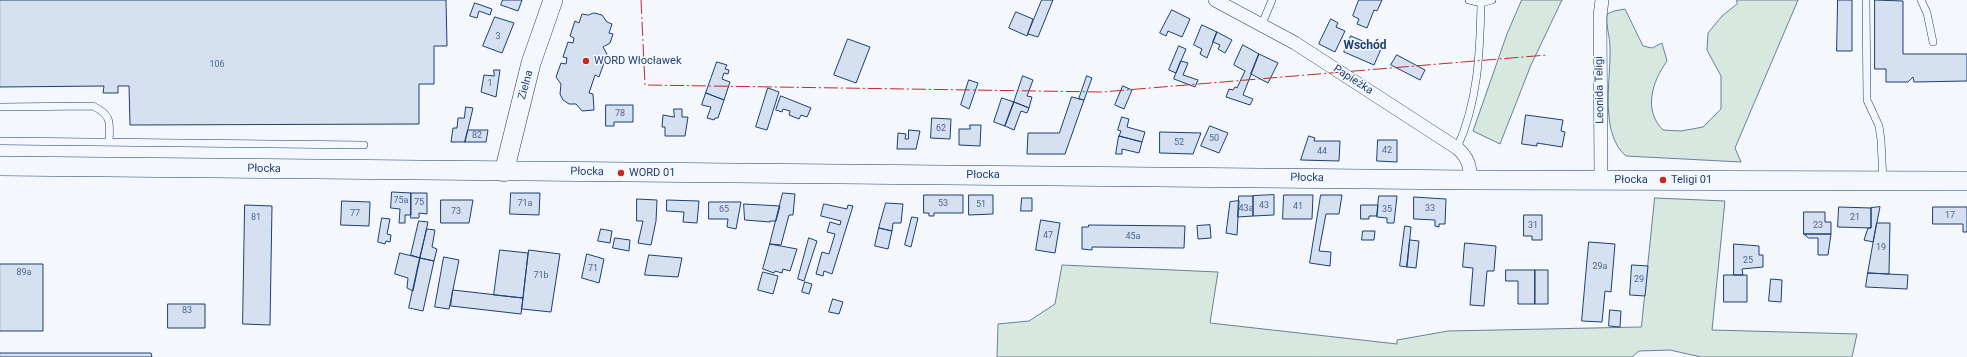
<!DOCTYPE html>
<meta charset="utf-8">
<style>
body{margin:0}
canvas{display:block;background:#f4f7fb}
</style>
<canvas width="1967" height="357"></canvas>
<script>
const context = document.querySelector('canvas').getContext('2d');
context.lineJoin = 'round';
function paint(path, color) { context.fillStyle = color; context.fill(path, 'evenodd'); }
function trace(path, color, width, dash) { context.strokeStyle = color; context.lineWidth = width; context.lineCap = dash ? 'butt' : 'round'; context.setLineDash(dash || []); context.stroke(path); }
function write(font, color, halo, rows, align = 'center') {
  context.font = font + ' Roboto,sans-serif'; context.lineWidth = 3; context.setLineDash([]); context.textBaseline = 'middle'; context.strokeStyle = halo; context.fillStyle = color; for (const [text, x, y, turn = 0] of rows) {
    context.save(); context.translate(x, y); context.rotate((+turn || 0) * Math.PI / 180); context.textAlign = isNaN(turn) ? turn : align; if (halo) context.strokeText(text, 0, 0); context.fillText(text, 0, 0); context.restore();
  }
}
const green = new Path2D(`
 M1522 0H1562L1531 65 1500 144 1473 131 1507 34Z
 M1737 0H1798L1735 148 1741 162 1626 156C1599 133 1611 80 1610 48 1610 35 1606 29 1607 14L1614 11 1625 9 1643 46 1652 48 1662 43 1667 61C1652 82 1643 110 1663 130L1681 131 1703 127 1721 109V76L1707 50 1708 33 1722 16 1737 4Z
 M1655 198 1725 201 1712 330 1857 334 1852 357H1701L1670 350 1639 351 1632 357H997L998 324 1029 321 1055 304 1062 265 1218 272 1210 323 1397 344V340L1448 331 1641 327Z`);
paint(green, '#d7e8df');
trace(green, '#687fa3', 1);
const building = new Path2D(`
 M0 0H446L447 46H434V84H419V124L130 125 129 86H118V93H103L104 86 0 87Z
 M503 0H522L518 11 501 5Z
 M1042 0H1053L1038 37 1028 34Z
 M1359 0H1382L1377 11 1374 10 1367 28 1357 24 1359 19 1353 16Z
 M1838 0H1852V51H1837Z
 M1875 0 1903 1V54H1967V81L1914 82 1913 77 1908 82H1886V69H1875Z
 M475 3 492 9 490 15 479 11 477 18 470 16Z
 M1172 10 1190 19 1182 37 1168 31 1166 36 1160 33Z
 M1016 12 1033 19 1027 36 1009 28Z
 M594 13 602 15 607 22 612 24 609 33 613 34 610 43 603 47 607 54 599 77 595 75 589 93 593 94 594 110 582 111 576 104H569L563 100 560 94 561 84 556 77 561 63 566 64 567 58 563 57 568 42 573 43 574 38 570 36 575 21 579 23 582 14 588 15Z
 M495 17 514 23 502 53 483 46Z
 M1331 19 1338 23 1336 27 1345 31 1335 52 1319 44Z
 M1202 25 1217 32 1207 58 1200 54 1202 49 1194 45Z
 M1217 32 1232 40 1225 53 1218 49 1220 45 1213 42Z
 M1351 36 1381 49 1374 65 1344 52Z
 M848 39 870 47 856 83 834 75Z
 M1243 45 1259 54 1243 95 1253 99 1250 105 1226 97 1229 89 1233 90 1235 87 1237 88 1245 71 1234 65Z
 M1179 46 1186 49 1176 73 1169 70Z
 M1259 54 1278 63 1268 83 1251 74Z
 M1397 55 1425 70 1420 80 1391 65Z
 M1181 61 1188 63 1183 75 1198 80 1195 87 1174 79Z
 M717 62 727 65 725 69 729 70 728 74 724 73 722 79 730 82 724 100 706 93Z
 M494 70H500L496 97 481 92 484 75 494 76Z
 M1023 76 1033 80 1027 96 1032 97 1029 108 1014 102Z
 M1087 76 1092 78 1084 100 1079 99Z
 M969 80 978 83 969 109 961 105Z
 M1123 86 1132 90 1124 109 1115 105Z
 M768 88 779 92 767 130 756 127Z
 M706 93 724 100 718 118H715L714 120 707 118 711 107 702 105Z
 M781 96 811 108 807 117 801 115 799 119 789 115 790 111 783 109 782 112 776 110Z
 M1072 97 1084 100 1065 154H1027L1028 133H1059Z
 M1002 98 1014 102 1005 126 994 122Z
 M1014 102 1029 108 1027 113 1021 111 1014 130 1005 126Z
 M606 105H633V122H614V126H606Z
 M466 107 473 108 465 142H451L453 128H457L458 118H464Z
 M674 109H682V117H688L685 136H665V127H662L663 115 674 117Z
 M1526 115 1563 120 1561 131 1565 132 1562 147 1537 143V146L1522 144Z
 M1122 117 1129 119 1127 127 1145 132 1142 142 1119 136 1121 131 1118 130Z
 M932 118 951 119 950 139 931 138Z
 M970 125H981L980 146 959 145V129H970Z
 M1210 126 1228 133 1219 153 1201 146Z
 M468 130H488L486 142H465Z
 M909 130 920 131 916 149H897L898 133 906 134 905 139H908Z
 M1160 132 1201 133 1193 154 1160 153Z
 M1119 136 1142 142 1139 153 1122 149V154H1116Z
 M1309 136 1315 138 1314 141H1340L1339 161 1301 160Z
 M1378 140H1397V162L1377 161Z
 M392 192 411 193V215H405V223H399L400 209 391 208Z
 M411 193H427V214L419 213V218H411Z
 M511 193H540L539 215 510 214Z
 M783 193 795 194 793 215H789L781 245 770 244Z
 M924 195H963V213H934V216H929V213H924Z
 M969 195H993V214L969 215Z
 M1274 195V215L1253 216V196Z
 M1284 195H1313L1312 219H1283Z
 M1321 195H1342L1339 214H1326L1319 251 1331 252 1330 266 1310 263Z
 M1239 196H1253V216L1238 217Z
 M1379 196H1397L1394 223H1387V218L1377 217Z
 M1414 197 1446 199 1445 224H1439V227L1435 226V220L1414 219Z
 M1022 198H1032V211H1021Z
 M637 199 657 200 656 221 651 245 638 243 643 221H637Z
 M441 200H473L469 223H441Z
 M667 200 699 201 697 223 683 222 684 212 667 211Z
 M342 201 370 202 369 226 341 225Z
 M1239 201 1237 235 1226 233 1230 202Z
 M709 202H741L736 229 727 227 728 219H709Z
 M886 203 903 204 901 223H893L892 231 879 228Z
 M744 204 780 206 776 221H770V222L745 220Z
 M824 204 847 209 848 205 853 206 832 274 824 271 823 276 816 274 822 252 829 254 835 234 827 232 830 222 840 225 841 221 821 216Z
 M245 205 272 206 270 325 243 324Z
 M1361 205H1378L1377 216H1369V219H1361Z
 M1839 207 1871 208V228L1838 227Z
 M1880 207 1873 242 1864 240 1868 228H1871V208Z
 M1933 207H1967V232H1963V224H1933Z
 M1804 212H1825V222H1831V234H1804Z
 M1524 215H1542V240H1532V236H1524Z
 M912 217 918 218 911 247 905 245Z
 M382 218 390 219 387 234 391 235 390 242 386 241 385 244 378 242Z
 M1041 220 1060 223 1055 253 1036 250Z
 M419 221 428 222 420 258 411 255Z
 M1877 223H1890L1889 274 1868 273Z
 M1089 225 1185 226 1184 248 1092 247V250L1082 249V227H1088Z
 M1210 225 1211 238 1198 239 1197 226Z
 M1405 226 1411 227 1407 267 1400 266Z
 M879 228 892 231 888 249 875 246Z
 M427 229 435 230 432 247 437 249 434 261 420 258Z
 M601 229 612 231 610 243 598 241Z
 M1363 231H1375L1374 240H1362Z
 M1804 234H1831L1828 255H1818V238H1809Z
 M615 238 630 240 629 251 613 248Z
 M809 238 817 241 804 281 798 279Z
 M1410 240 1419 241 1416 268 1407 267Z
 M1589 242 1615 244 1611 292 1605 291 1602 322 1582 321Z
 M1465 243 1496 246 1494 271H1487L1484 306 1470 305 1473 268 1463 267Z
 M770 244 797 249 790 271 783 269 782 273 775 271 774 273 763 269Z
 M1734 244 1759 246V255H1763V267L1742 269 1743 275H1734Z
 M500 250 528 253 523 298 494 295Z
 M529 250 560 254 551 312 522 309Z
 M400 253 420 258 413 291 407 288 408 278 395 274Z
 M587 254 604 259 599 283 582 278Z
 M649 255 682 258 678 277 645 275Z
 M444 257 459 260 449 309 435 307Z
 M420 258 434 261 423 311 409 308Z
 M0 264H43V331H0Z
 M1632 265 1648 266 1645 296 1630 295Z
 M1506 270H1535V304H1518V281H1506Z
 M1535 270H1548V304H1535Z
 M763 272 778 276 773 294 758 290Z
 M1868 273 1908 275 1907 289 1866 287Z
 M1724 275H1747V302H1724Z
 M1771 279 1782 280 1781 302 1769 301Z
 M805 282 812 284 809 294 802 292Z
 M453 290 523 298 521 314 451 306Z
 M833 299 843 302 839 314 829 312Z
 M168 304H205V328H168Z
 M1610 310 1621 311 1620 327 1609 326Z
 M0 353H151L152 357H0Z`);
paint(building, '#d5e0f0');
trace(building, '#1d3f73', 1);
const lane = new Path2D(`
 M1469 0 1481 3 1492 0
 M1866 0 1867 100 1879 126 1881 140 1883 181
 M1921 0 1927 13 1933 42
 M1262 24 1272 0
 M0 107 93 106C112 115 110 123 109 142
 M0 141 364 145
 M1457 148C1478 102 1480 53 1481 3`);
const street = new Path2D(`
 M1215 0 1295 43 1457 148C1468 157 1470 166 1471 180
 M1601 180 1600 16 1602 0`);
const secondary = new Path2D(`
 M0 166 1471 180 1967 181
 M504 172 531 63 553 0`);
trace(lane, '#1d3f73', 8);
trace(street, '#1d3f73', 14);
trace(secondary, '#1d3f73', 20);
trace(lane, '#f4f7fb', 7);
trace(street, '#f4f7fb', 13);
trace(secondary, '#f4f7fb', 19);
trace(new Path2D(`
 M641 0 645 85 1102 92 1547 55`), '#c62828', 1, [14, 3, 2, 3]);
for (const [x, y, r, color] of [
 [586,61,4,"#c62828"],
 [621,173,4,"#c62828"],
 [1663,180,4,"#c62828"]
]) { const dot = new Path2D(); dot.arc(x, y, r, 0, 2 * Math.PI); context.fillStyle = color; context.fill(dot); trace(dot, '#f4f7fb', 1.5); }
write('9px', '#4b6792', null, [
 ["3",498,37],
 ["106",217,65],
 ["1",490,84],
 ["78",620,114],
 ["62",941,129],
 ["82",477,136],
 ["50",1214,139],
 ["52",1179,143],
 ["42",1387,151],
 ["44",1322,152],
 ["75a",401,201],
 ["75",419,203],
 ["71a",525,204],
 ["53",943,204],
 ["51",981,205],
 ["43",1264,206],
 ["41",1298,207],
 ["43a",1246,209],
 ["33",1430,209],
 ["65",724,210],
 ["35",1387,210],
 ["73",456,212],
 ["77",355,214],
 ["17",1950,216],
 ["81",256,218],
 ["21",1855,218],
 ["31",1533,226],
 ["23",1818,226],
 ["47",1048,236],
 ["45a",1133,237],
 ["19",1881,248],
 ["25",1748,261],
 ["29a",1600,267],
 ["71",593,269],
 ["89a",24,273],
 ["71b",541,276],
 ["29",1639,280],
 ["83",187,311]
]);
write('11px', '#1d3f73', '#f4f7fb', [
 ["WORD Włocławek",594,61],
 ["WORD 01",629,173],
 ["Teligi 01",1671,180]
], 'left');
write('11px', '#1d3f73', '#f4f7fb', [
 ["Papieżka",1353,80,33],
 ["Zielna",526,85,-75],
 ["Leonida Teligi",1600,90,-91],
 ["Płocka",264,169,1],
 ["Płocka",587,172,1],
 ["Płocka",983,175],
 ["Płocka",1307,178,1],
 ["Płocka",1631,180]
]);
write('bold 12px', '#1d3f73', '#f4f7fb', [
 ["Wschód",1365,46]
]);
</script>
